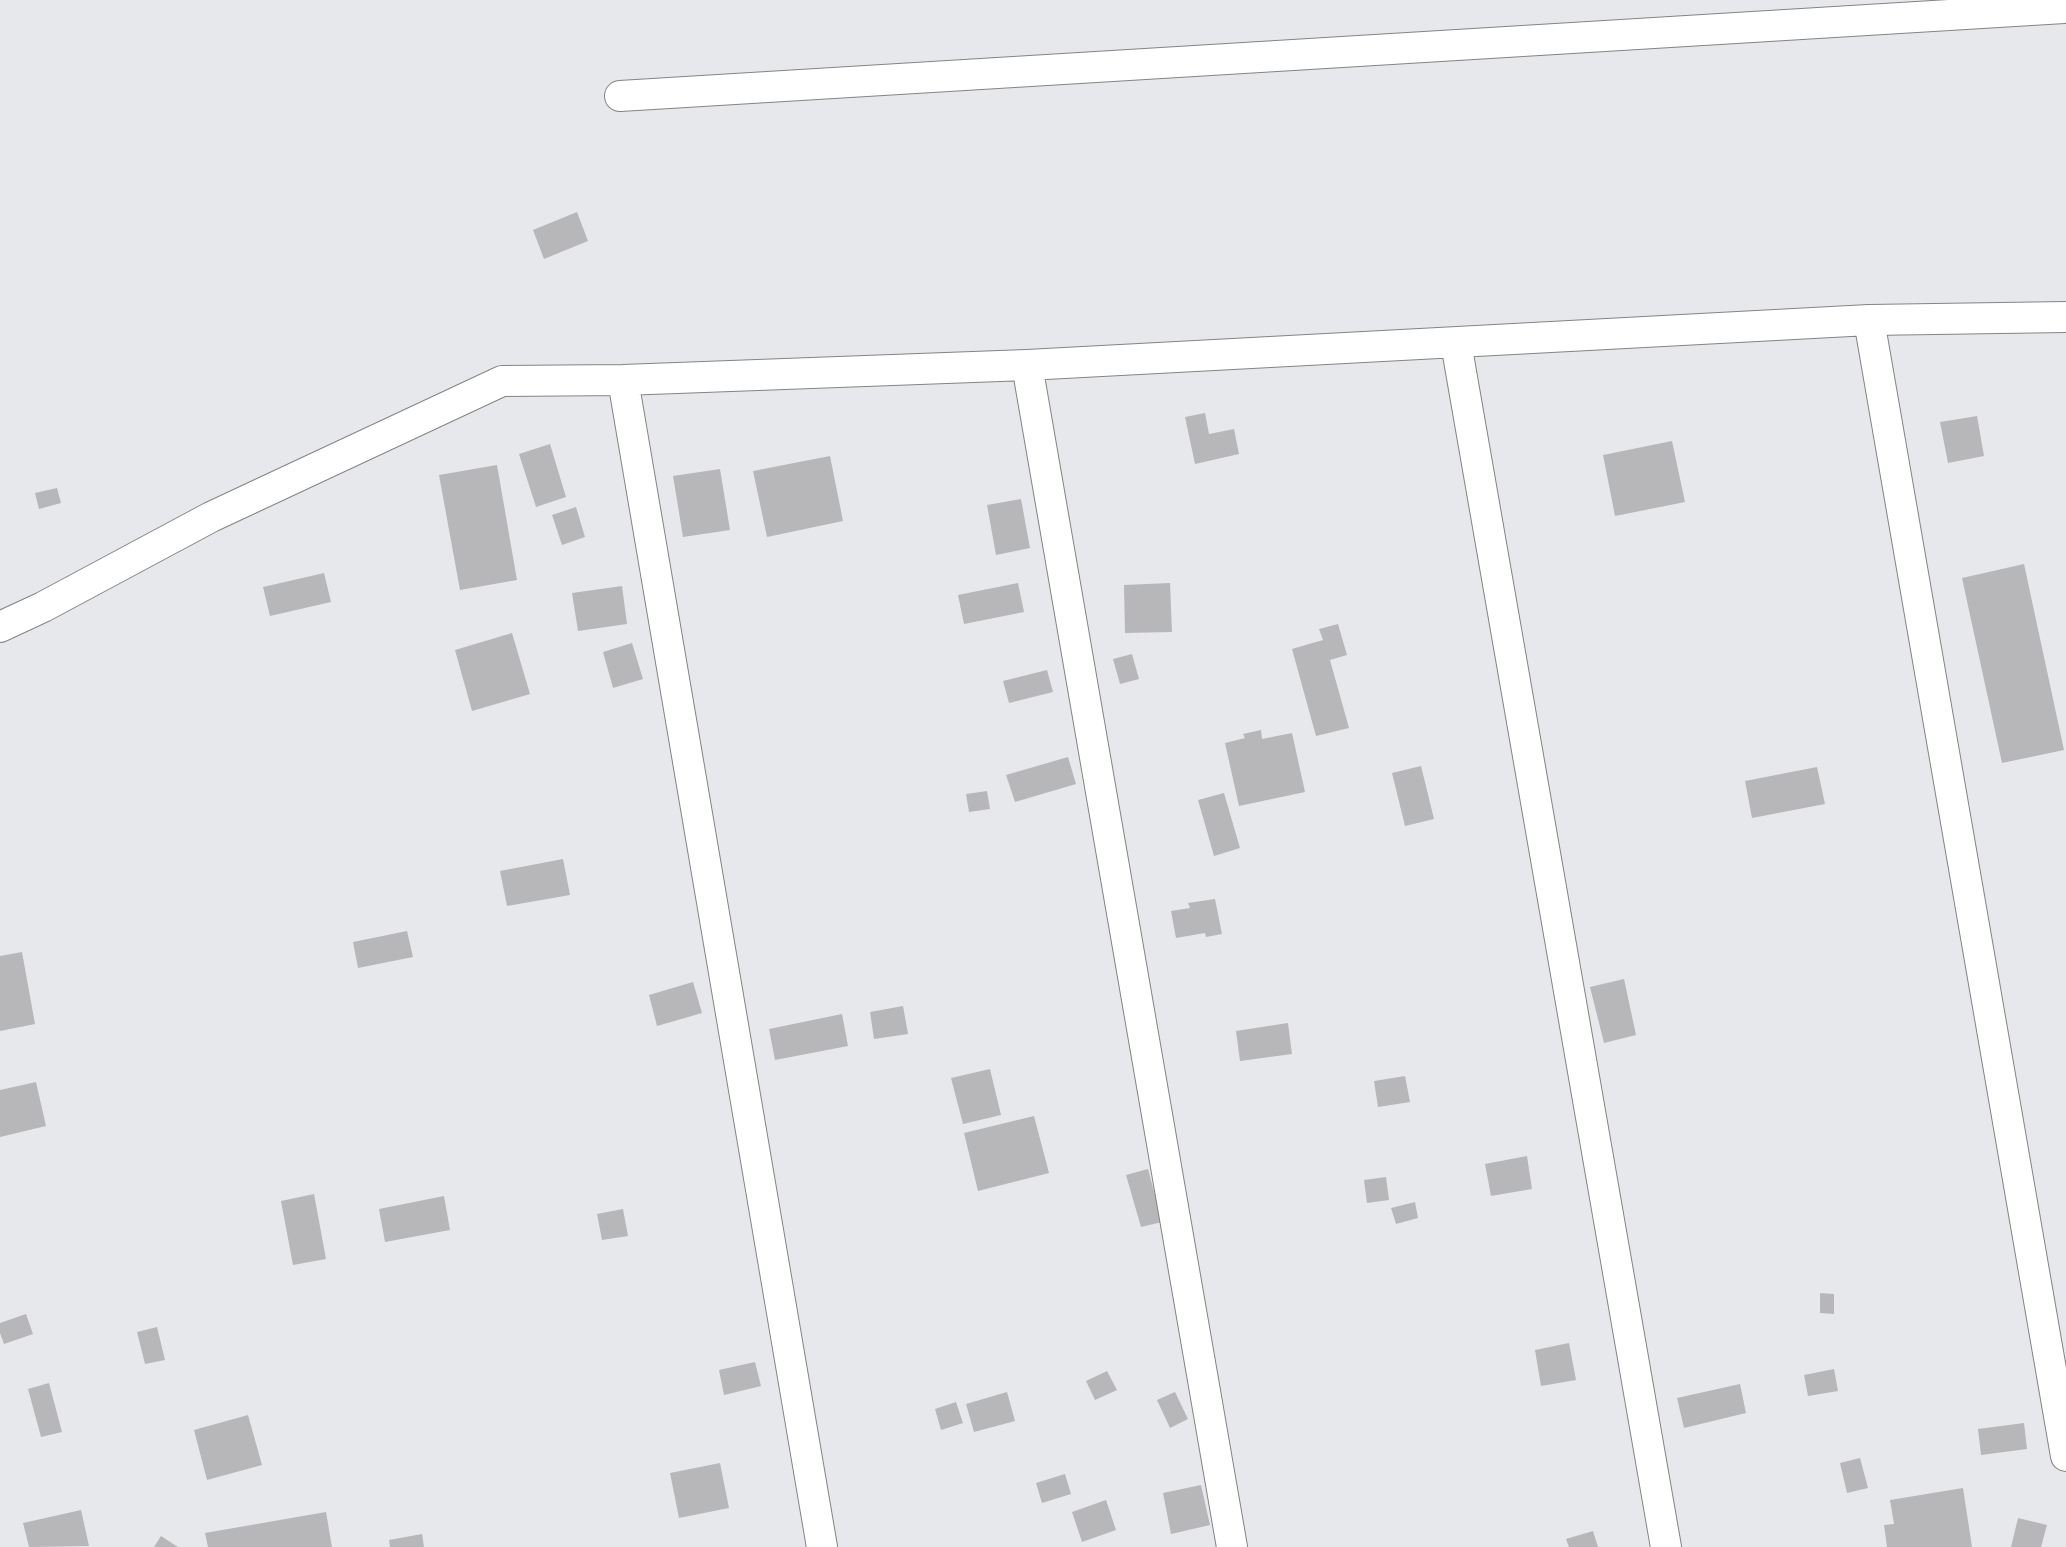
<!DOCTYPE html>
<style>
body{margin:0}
canvas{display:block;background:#e7e8eb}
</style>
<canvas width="2066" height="1547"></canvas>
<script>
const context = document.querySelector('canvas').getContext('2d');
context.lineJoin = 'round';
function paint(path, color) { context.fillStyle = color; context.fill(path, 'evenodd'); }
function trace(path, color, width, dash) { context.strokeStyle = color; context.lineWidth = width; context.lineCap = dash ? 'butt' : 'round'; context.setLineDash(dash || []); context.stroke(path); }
paint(new Path2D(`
 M577 212 588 241 544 259 533 230Z
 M1205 413 1209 434 1234 429 1239 454 1195 464 1185 417Z
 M1977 416 1984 456 1948 463 1940 422Z
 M1672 441 1685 502 1615 516 1603 455Z
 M550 444 566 497 536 507 519 454Z
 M830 456 843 521 767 537 753 471Z
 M497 465 517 580 460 590 439 475Z
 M720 469 730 530 683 537 673 476Z
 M57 488 61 503 39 509 35 493Z
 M1021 499 1030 548 996 555 987 505Z
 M576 507 585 537 562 545 552 515Z
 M2024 564 2064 750 2002 763 1962 578Z
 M324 573 331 602 270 616 263 587Z
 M1018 583 1024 612 964 624 958 595Z
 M1170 583 1172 632 1125 633 1124 585Z
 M622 586 627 624 578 631 572 593Z
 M1338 624 1347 655 1330 660 1349 728 1316 736 1292 649 1323 640 1319 629Z
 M512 633 530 694 472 711 455 650Z
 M632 643 643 679 613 688 603 652Z
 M1132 654 1139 679 1120 684 1113 659Z
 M1047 670 1053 692 1009 703 1003 681Z
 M1261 730 1262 739 1292 733 1305 792 1239 806 1225 743 1245 738 1243 734Z
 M1068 757 1076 784 1015 802 1006 775Z
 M1421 766 1434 819 1405 826 1392 773Z
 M1817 767 1825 804 1752 818 1745 781Z
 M987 791 990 809 969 812 966 794Z
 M1224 793 1240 848 1214 856 1198 800Z
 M563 859 570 895 507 906 500 871Z
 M1215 899 1222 934 1206 937 1205 933 1176 938 1171 911 1190 908 1188 903Z
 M407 931 413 957 358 968 353 942Z
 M22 952 35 1024 0 1031V956Z
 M1624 979 1636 1035 1604 1043 1590 987Z
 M693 982 702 1013 657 1026 649 995Z
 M903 1006 908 1034 874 1039 870 1012Z
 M842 1014 848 1046 775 1060 769 1029Z
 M1288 1023 1292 1054 1240 1061 1236 1031Z
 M990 1069 1001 1115 963 1124 951 1078Z
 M1405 1076 1410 1102 1378 1107 1374 1081Z
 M36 1082 46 1126 0 1137V1090Z
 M1034 1116 1049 1173 978 1191 964 1133Z
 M1527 1156 1532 1189 1491 1196 1485 1164Z
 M1148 1169 1162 1222 1141 1227 1126 1175Z
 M1386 1177 1389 1200 1367 1203 1364 1180Z
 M314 1194 326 1259 293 1265 281 1201Z
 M444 1196 450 1230 385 1242 379 1209Z
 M1415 1202 1418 1218 1396 1224 1391 1208Z
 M623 1209 628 1236 602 1240 597 1214Z
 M1820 1293 1834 1294V1314L1820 1313Z
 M26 1314 33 1334 4 1344 0 1333V1323Z
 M157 1327 165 1360 145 1364 137 1332Z
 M1569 1343 1576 1380 1541 1386 1535 1350Z
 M755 1362 761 1386 724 1395 719 1370Z
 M1834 1369 1838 1391 1808 1396 1804 1375Z
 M1107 1371 1117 1390 1095 1400 1086 1381Z
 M49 1383 62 1432 41 1437 28 1389Z
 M1740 1384 1746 1413 1684 1428 1677 1398Z
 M1007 1392 1015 1421 974 1432 966 1404Z
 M1175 1392 1188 1419 1170 1428 1157 1400Z
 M956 1402 963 1423 941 1430 935 1409Z
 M248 1415 262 1465 207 1480 194 1430Z
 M2024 1423 2027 1449 1981 1455 1978 1429Z
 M1860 1458 1868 1488 1847 1493 1840 1463Z
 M720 1463 729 1508 679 1518 670 1473Z
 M1065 1474 1071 1494 1042 1503 1036 1483Z
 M1201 1485 1210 1525 1171 1534 1163 1493Z
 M1963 1488 1972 1547H1887L1884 1525 1894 1524 1890 1500Z
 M1106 1500 1116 1530 1082 1542 1072 1512Z
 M81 1510 89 1546 29 1547 23 1523Z
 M326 1512 332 1547H208L205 1533Z
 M2018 1518 2047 1525 2041 1547H2011Z
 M1593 1531 1598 1547H1569L1566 1539Z
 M422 1534 424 1547H390L389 1540Z
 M161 1536 178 1547H154Z`), '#b7b7ba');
const street = new Path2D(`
 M620 96 2064 8
 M1869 320 2066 1456
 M1456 343 1666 1547
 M1027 365 1232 1547
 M623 380 822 1547
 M0 627 43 607 211 517 502 381 623 380 1027 365 1869 320 2066 317`);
trace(street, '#848487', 32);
trace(street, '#fff', 30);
</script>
